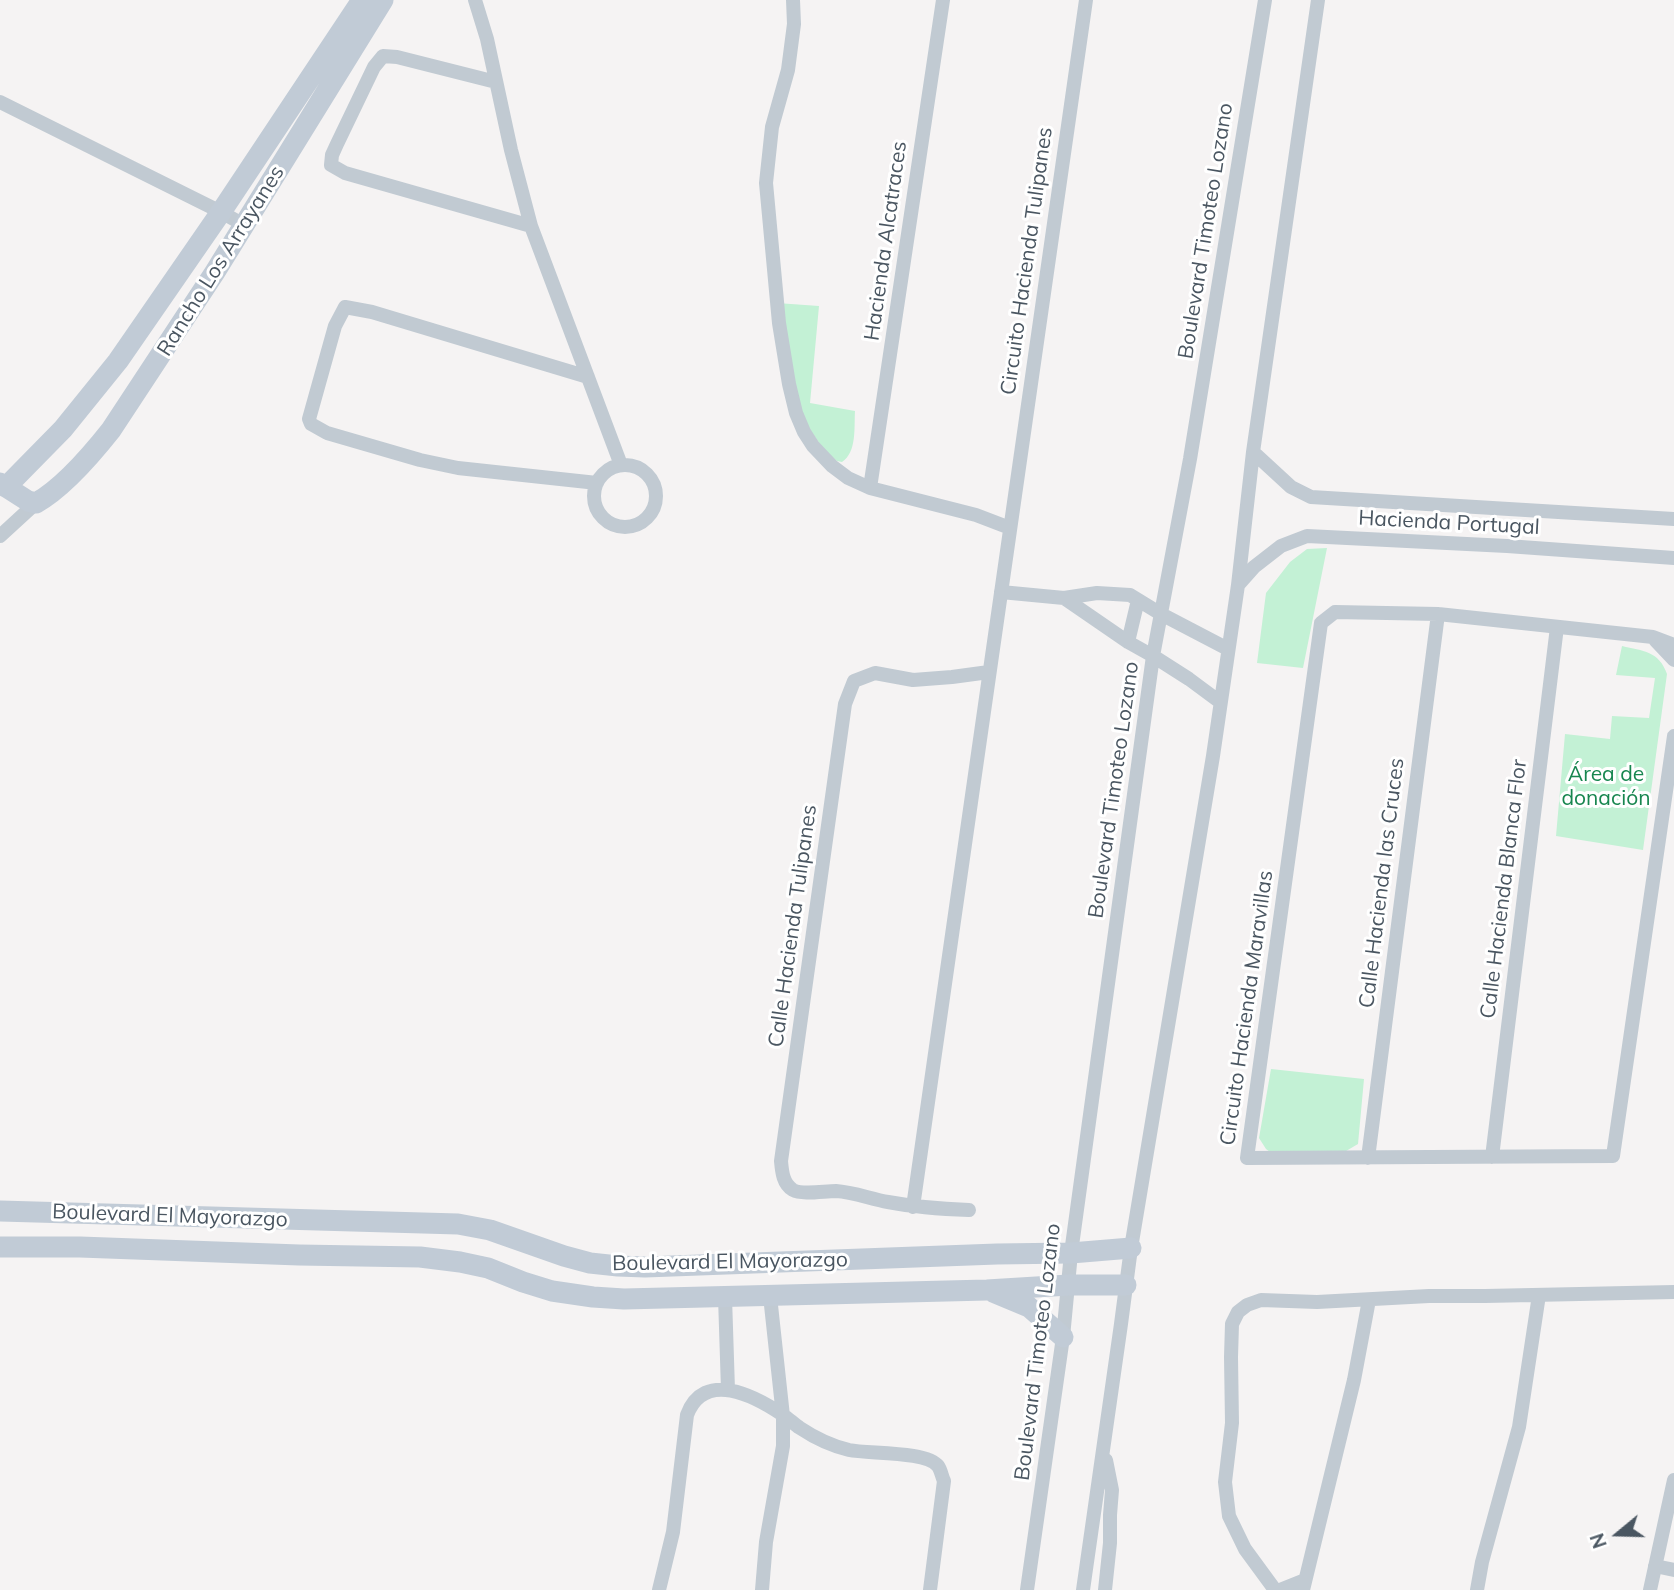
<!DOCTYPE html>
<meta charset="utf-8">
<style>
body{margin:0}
#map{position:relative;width:1674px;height:1590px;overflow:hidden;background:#f5f3f3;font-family:Mulish,sans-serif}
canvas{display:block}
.north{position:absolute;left:1583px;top:1499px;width:70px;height:70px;-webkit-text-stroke:5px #fff;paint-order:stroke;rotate:251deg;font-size:19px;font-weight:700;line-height:28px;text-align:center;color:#4a5661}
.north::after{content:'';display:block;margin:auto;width:24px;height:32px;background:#4a5661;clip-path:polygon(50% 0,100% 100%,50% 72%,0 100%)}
</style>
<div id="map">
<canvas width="1674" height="1590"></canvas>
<div class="north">N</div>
</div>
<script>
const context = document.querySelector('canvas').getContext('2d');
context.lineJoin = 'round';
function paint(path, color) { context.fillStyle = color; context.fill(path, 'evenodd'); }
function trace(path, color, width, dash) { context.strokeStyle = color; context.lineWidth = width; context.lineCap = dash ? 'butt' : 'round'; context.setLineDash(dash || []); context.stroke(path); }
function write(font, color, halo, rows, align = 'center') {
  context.font = font + ' Mulish,sans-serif'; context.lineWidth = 6; context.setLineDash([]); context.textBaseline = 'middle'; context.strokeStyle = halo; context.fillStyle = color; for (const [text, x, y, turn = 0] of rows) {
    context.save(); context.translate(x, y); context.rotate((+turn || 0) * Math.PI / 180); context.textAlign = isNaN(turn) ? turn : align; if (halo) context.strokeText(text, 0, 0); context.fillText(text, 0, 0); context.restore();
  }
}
paint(new Path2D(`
 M777 303 819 306 810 403 855 411C854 428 857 452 842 462L837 461 826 453 804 421Z
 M1327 548 1303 668 1257 663 1266 593 1290 562 1307 549Z
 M1622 646C1643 651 1659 651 1667 674L1643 850 1556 836 1565 734 1610 739 1612 716 1649 718 1655 678 1616 675Z
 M1271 1069 1364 1079 1358 1144 1341 1154 1270 1152 1266 1149 1259 1138Z`), '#c3f1d5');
trace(new Path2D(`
 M475 0 487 39 511 150 531 226 621 465
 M793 0 794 24 788 70 772 127 766 183 779 323 789 384 796 413 804 432 813 446 832 466 848 478 870 488 976 515 1010 528
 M496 82 397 57 383 56 374 67 337 144 332 155 331 165 345 173 531 226
 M0 102 221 212 244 225
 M588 377 372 312 345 307 335 326 309 419 311 424 327 433 420 460 458 468 597 483
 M1253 452 1291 487 1311 497 1674 519
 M594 496a31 31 0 1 1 62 0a31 31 0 1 1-62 0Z
 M870 488 943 0
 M0 536 36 503
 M1238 585 1254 567 1281 546 1307 536 1507 546 1674 558
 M1001 592 1064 598 1097 593 1130 595 1161 614 1228 649
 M1064 598 1128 642 1153 656 1189 679 1220 702
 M1656 641 1674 660
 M1128 642 1138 600
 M1674 645 1653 637 1438 614 1335 612 1321 623 1247 1158 1613 1156 1674 736
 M1492 1157 1557 627
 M1368 1158 1438 614
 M913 1207 1086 0
 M969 1210C942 1209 915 1207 888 1202 871 1199 853 1192 836 1191 824 1191 802 1195 793 1190 783 1184 782 1172 781 1161L845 704 854 681 875 673 913 680 952 677 989 672
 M725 1297 728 1390
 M1655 1566 1674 1570
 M659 1590 673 1532 687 1415C704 1369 755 1396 783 1415 789 1419 794 1424 800 1428 815 1438 832 1446 849 1450 869 1454 927 1451 938 1466 941 1470 942 1477 944 1481L930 1590
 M762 1590 766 1542 783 1446V1416L770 1296
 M1027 1590 1063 1337 1071 1253 1153 656 1190 459 1265 0
 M1083 1590 1121 1324 1131 1248 1213 756 1238 585 1253 452 1318 0
 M1105 1590 1110 1543V1515L1112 1490 1106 1460
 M1275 1590 1245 1549 1229 1516 1225 1482 1232 1423 1231 1357 1232 1324 1238 1312 1247 1305 1261 1300 1317 1302 1429 1296H1485L1674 1292
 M1280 1590 1305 1580
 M1303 1590 1354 1380 1369 1300
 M1477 1590 1482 1562 1519 1427 1539 1295
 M1650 1590 1674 1480`), '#c1cad2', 14);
trace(new Path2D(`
 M0 483 28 501 36 503C63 488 92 454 111 430L215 272 383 0
 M6 487 63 429 118 361 221 212 362 0
 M0 1211 458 1224 490 1230 564 1256 590 1263 618 1266 645 1267 997 1254 1071 1253 1131 1248
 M0 1247H80L299 1255 420 1257 460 1262 488 1268 523 1282 552 1291 593 1297 624 1299 987 1290 1069 1285H1126
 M993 1292 1029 1307 1063 1337`), '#c1cbd6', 21);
write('21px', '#4a5661', '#fff', [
 ["Boulevard Timoteo Lozano",1206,231,-81],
 ["Hacienda Alcatraces",886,241,-82],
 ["Rancho Los Arrayanes",221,261,-58],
 ["Circuito Hacienda Tulipanes",1027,261,-82],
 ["Hacienda Portugal",1449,523,3],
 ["Boulevard Timoteo Lozano",1114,790,-82],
 ["Calle Hacienda las Cruces",1382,883,-83],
 ["Calle Hacienda Blanca Flor",1504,889,-83],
 ["Calle Hacienda Tulipanes",793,926,-82],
 ["Circuito Hacienda Maravillas",1247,1008,-82],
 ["Boulevard El Mayorazgo",170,1216,2],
 ["Boulevard El Mayorazgo",730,1262,-1],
 ["Boulevard Timoteo Lozano",1038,1352,-83]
]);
write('21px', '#17864f', '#fff', [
 ["Área de",1606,775],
 ["donación",1606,799]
]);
</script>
